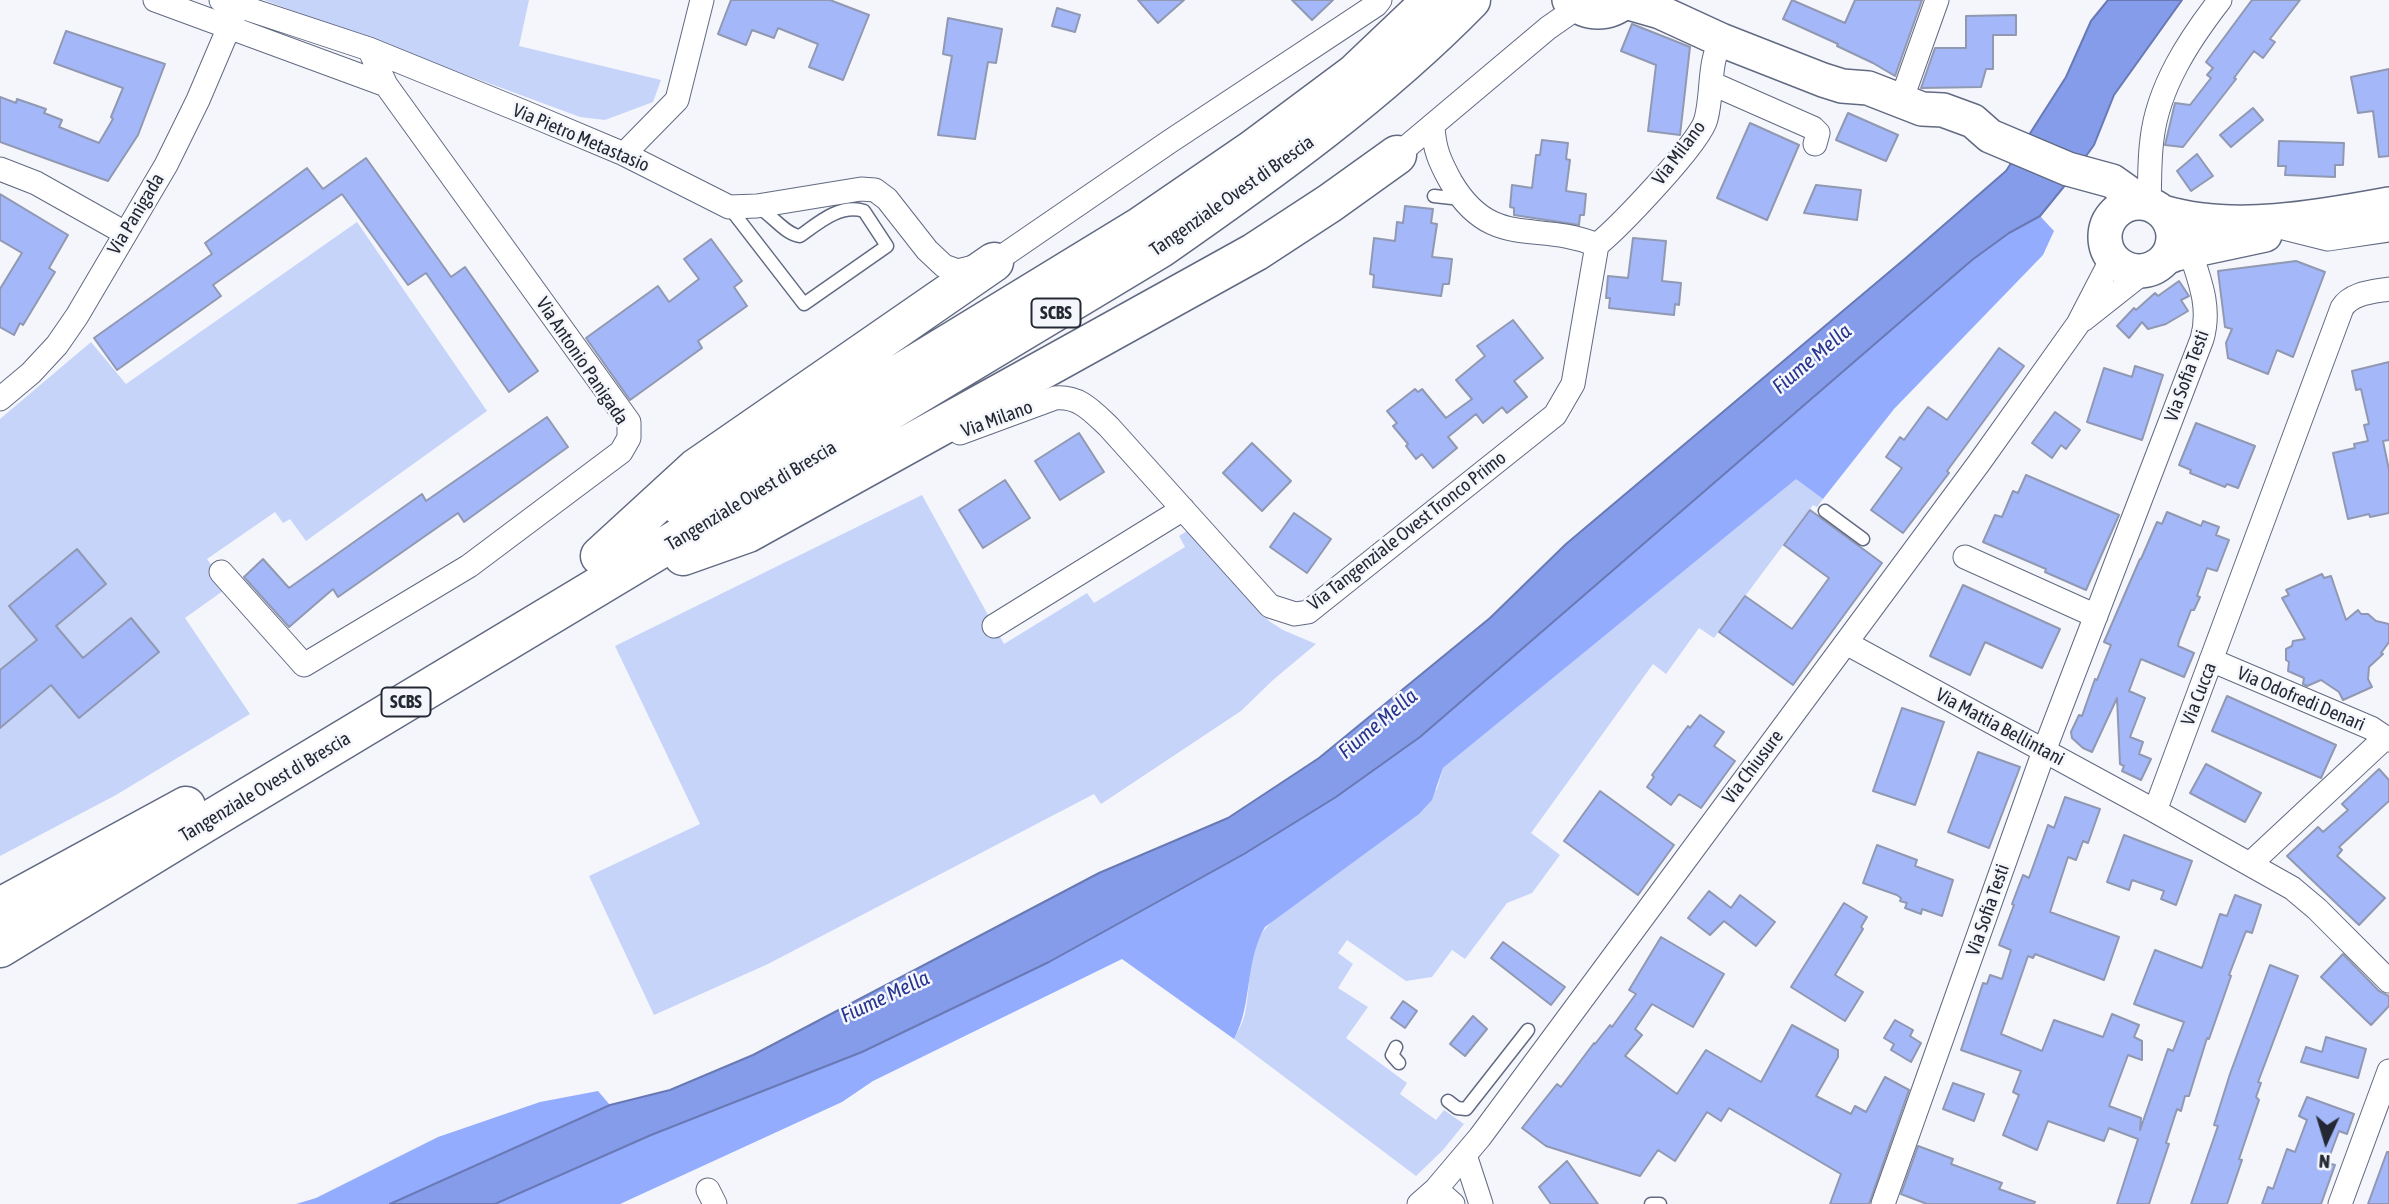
<!DOCTYPE html>
<style>
body{margin:0}
#map{position:relative;width:2389px;height:1204px;overflow:hidden;background:#f4f6fc;font-family:"Asap Condensed",sans-serif}
canvas{display:block}
.north{position:absolute;left:2291px;top:1106px;width:70px;height:70px;-webkit-text-stroke:5px #f4f6fc;paint-order:stroke;rotate:184deg;font-size:19px;font-weight:700;line-height:28px;text-align:center;color:#242832}
.north::after{content:'';display:block;margin:auto;width:24px;height:32px;background:#242832;clip-path:polygon(50% 0,100% 100%,50% 72%,0 100%)}
</style>
<div id="map">
<canvas width="2389" height="1204"></canvas>
<div class="north">N</div>
</div>
<script>
const context = document.querySelector('canvas').getContext('2d');
context.lineJoin = 'round';
function paint(path, color) { context.fillStyle = color; context.fill(path, 'evenodd'); }
function trace(path, color, width, dash) { context.strokeStyle = color; context.lineWidth = width; context.lineCap = dash ? 'butt' : 'round'; context.setLineDash(dash || []); context.stroke(path); }
function write(font, color, halo, rows, align = 'center') {
  context.font = font + ' "Asap Condensed",sans-serif'; context.lineWidth = 5; context.setLineDash([]); context.textBaseline = 'middle'; context.strokeStyle = halo; context.fillStyle = color; for (const [text, x, y, turn = 0] of rows) {
    context.save(); context.translate(x, y); context.rotate((+turn || 0) * Math.PI / 180); context.textAlign = isNaN(turn) ? turn : align; if (halo) context.strokeText(text, 0, 0); context.fillText(text, 0, 0); context.restore();
  }
}
paint(new Path2D(`
 M264 0H529L519 46 661 80 653 102 605 120 580 117Z
 M357 222 487 411 306 541 290 519 283 523 275 512 207 559 227 588 185 618 250 714 116 795 0 856V419L91 342 126 384Z
 M1796 478 1823 499 1817 507 1813 505 1714 638 1699 628 1666 674 1653 664 1531 833 1560 855 1532 893 1507 903 1465 959 1452 950 1432 977 1406 981 1347 940 1338 953 1353 964 1338 988 1368 1007 1346 1038 1407 1083 1400 1094 1436 1120 1444 1110 1464 1124 1443 1150 1416 1176 1234 1039C1238 1031 1243 1023 1245 1013 1253 977 1243 946 1275 919L1437 789 1443 768Z
 M922 495 1004 644 1087 593 1094 603 1185 547 1179 536 1187 531 1269 621 1283 630 1316 644 1273 680 1241 711 1101 804 1094 794 768 964 654 1015 589 876 700 824 615 646Z`), '#c7d4fa');
paint(new Path2D(`
 M2040 216 2054 231 2043 255 1894 409 1823 499 1796 479 1443 768 1432 800 1419 814 1265 927C1244 963 1253 1004 1234 1039L1122 959 873 1081 842 1102 620 1204H495L651 1135 862 1052 1049 962 1244 854 1336 797 1420 737 1972 259 2009 233Z
 M598 1091 610 1105 390 1204H296L316 1198 438 1137 540 1102Z`), '#94acfd');
const water = new Path2D(`
 M2108 0H2182L2114 95 2094 145 2066 184 2040 216 2009 233 1972 260 1420 737 1336 797 1244 854 1049 962 862 1052 651 1135 495 1204H390L610 1105 670 1090 753 1055 1099 873 1228 818 1319 758 1490 618 1566 544 1907 257 2006 171 2066 77 2091 21Z`);
paint(water, '#859ceb');
trace(water, '#6879b4', 2);
const building = new Path2D(`
 M731 0H830L869 15 843 80 809 67 818 44 778 28 774 38 752 30 746 45 718 34Z
 M1138 0H1184L1158 23Z
 M1292 0H1333L1312 20Z
 M1792 0 1845 23 1855 0H1922L1895 76 1873 63 1837 46 1838 44 1783 19Z
 M2252 0H2300L2270 39 2275 42 2263 58 2254 51 2234 78 2236 79 2183 147 2165 145 2175 103 2190 105 2211 78 2207 75 2213 68 2206 62Z
 M1057 8 1080 15 1075 32 1052 26Z
 M2016 15V35H1993V69H1986L1981 87 1921 88 1935 48H1966V16Z
 M948 18 1002 29 996 63 988 62 975 139 938 135 952 56 943 54Z
 M1632 24 1690 47 1680 135 1648 131 1656 65 1621 51Z
 M66 31 165 64 138 135 108 181 0 142V97L16 103 17 99 46 109 44 113 62 120 59 127 99 143 113 119 111 117 123 88 54 63Z
 M2389 69V156L2379 157 2373 111 2358 113 2351 77Z
 M2253 108 2263 120 2231 147 2220 135Z
 M1848 113 1898 135 1886 161 1836 140Z
 M1750 123 1799 145 1767 220 1717 198Z
 M1542 140 1568 143 1566 159 1570 160 1566 191 1586 194 1584 215H1580L1579 225 1514 215V208L1510 207 1512 185 1532 188 1536 155H1540Z
 M2279 141 2344 143 2343 165H2335V177L2285 175 2286 166H2278Z
 M2197 154 2213 176 2191 191 2177 171Z
 M366 158 451 277 465 267 538 371 509 392 426 273 408 285 342 194 213 285 221 296 117 370 94 338 212 254 205 243 307 168 323 189Z
 M1816 185 1861 190 1857 220 1804 213Z
 M0 194 68 235 49 268 55 272 23 325 20 323 14 335 0 327V289L22 253 0 240Z
 M1405 206 1433 209 1431 223 1437 224 1432 257 1452 259 1449 284H1443L1441 296 1373 287 1374 275 1370 274 1374 238 1395 241 1397 222 1403 223Z
 M1633 238 1666 241 1662 281 1681 283 1679 305 1675 304 1674 315 1609 308 1610 298H1606L1608 276 1628 278Z
 M711 239 742 281 734 287 747 306 698 341 702 348 630 400 586 338 658 286 669 302 699 279 684 259Z
 M2296 261 2325 272 2293 357 2277 350 2268 374 2228 358 2226 343 2232 329 2225 327 2218 271Z
 M2179 281 2189 296 2181 300 2188 311 2166 324 2148 329 2142 322 2129 338 2117 326 2134 308 2136 310 2155 293 2158 296Z
 M1513 320 1543 358 1514 381 1527 397 1507 413 1502 407 1483 423 1476 414 1448 437 1457 448 1433 468 1422 454 1416 459 1406 446 1408 444 1393 426 1397 423 1387 411 1415 389 1418 392 1422 389 1446 418 1472 399 1456 380 1485 356 1477 346Z
 M1999 348 2024 366 1947 471 1949 473 1903 533 1871 510 1902 468 1886 457 1900 437 1904 440 1928 407 1947 420Z
 M2389 362V440L2383 441 2389 470V513L2370 517 2369 514 2348 519 2333 453 2355 448 2354 444 2368 441 2364 425 2369 424 2361 389 2356 390 2352 371Z
 M2135 366 2163 375 2142 440 2087 422 2104 368 2132 377Z
 M2055 412 2080 430 2066 449 2061 445 2052 458 2032 443Z
 M547 417 568 447 464 522 458 513 338 597 333 589 289 627 244 577 263 559 289 588 422 494 426 501Z
 M2196 423 2255 446 2238 488 2227 484 2225 487 2190 473 2191 470 2179 465Z
 M1079 433 1104 472 1060 500 1035 461Z
 M1252 443 1291 481 1262 511 1223 473Z
 M2026 475 2119 515 2086 590 2045 572 2046 569 1983 542 1995 515 2002 517 2013 491 2018 493Z
 M1005 480 1030 518 983 548 959 510Z
 M1810 510 1882 563 1793 685 1719 632 1745 596 1792 629 1829 578 1784 545Z
 M2167 512 2201 526 2203 521 2219 527 2216 535 2229 540 2217 571 2207 568 2197 596 2200 597 2194 610H2191L2179 641 2178 646 2194 653 2184 677 2141 659 2129 691 2145 698 2130 737 2143 742 2139 754 2151 759 2141 780 2122 771 2124 766 2120 764 2117 698 2092 752 2083 748 2072 738 2071 732 2079 715 2082 716 2095 679 2097 680 2111 645 2104 642 2140 559H2141L2157 522 2162 524Z
 M1294 513 1331 539 1307 573 1270 547Z
 M77 549 106 584 56 626 83 658 131 618 159 652 79 718 51 685 0 728V670L37 640 9 606Z
 M2322 574 2324 578 2331 576 2346 620 2358 610 2361 614H2368L2376 621 2389 624V642L2381 653 2383 654 2369 667 2368 679 2372 687 2343 700 2339 692 2321 680 2307 686 2303 684 2304 678 2288 671 2289 662 2286 660V649L2292 646 2293 641 2305 639 2282 598 2289 595 2286 590Z
 M1963 585 2060 629 2042 668 1985 642 1970 675 1930 656Z
 M2227 696 2336 745 2321 778 2212 731Z
 M1902 708 1944 722 1915 805 1873 791Z
 M1700 715 1724 732 1714 746 1735 761 1701 808 1679 794 1671 805 1647 787 1654 777 1652 775 1688 726 1690 728Z
 M1978 752 2020 767 1989 848 1948 832Z
 M2206 764 2261 793 2245 822 2190 793Z
 M2379 769 2389 780V801L2339 847 2342 850 2337 856 2385 898 2359 925 2287 856 2318 827 2323 832 2348 810 2342 804Z
 M1600 791 1674 845 1638 895 1564 841Z
 M2065 797 2100 809 2088 843 2083 841 2076 860 2068 857 2050 912 2119 937 2104 980 2035 954 2033 958 2028 956 2001 1034 2042 1051 2054 1020 2103 1037 2112 1014 2139 1025 2134 1037 2142 1041V1060L2128 1055 2109 1106 2141 1118 2140 1130 2168 1049 2173 1051 2184 1022 2134 1004 2155 950 2202 968 2220 914 2227 916 2235 895 2261 905 2252 933 2246 931 2229 975 2231 976 2209 1039 2207 1038 2189 1096H2185L2181 1111 2177 1109 2166 1143 2169 1144 2149 1204H2117L2138 1139 2109 1128 2104 1141 2048 1121 2037 1150 2003 1135 2019 1095 2013 1092 2021 1071 1961 1050 1983 983 1987 984 1990 975 2002 979 2011 950 1999 945 2014 905 2012 904 2023 875 2029 878 2048 825 2054 828Z
 M2124 835 2192 861 2176 905 2161 899 2164 891 2132 880 2129 890 2107 882Z
 M1877 845 1917 860 1915 866 1953 880 1942 916 1922 909 1921 914 1905 908 1907 903 1900 901 1901 898 1897 895 1863 883Z
 M1709 891 1731 908 1740 895 1775 922 1756 946 1724 921 1710 935 1688 918Z
 M1844 903 1867 917 1861 927 1863 929 1835 975 1863 992 1845 1021 1791 987Z
 M1661 937 1724 974 1693 1027 1652 1004 1635 1029 1642 1035 1625 1056 1677 1094 1706 1050 1761 1082 1792 1025 1838 1050V1057L1816 1096 1851 1114 1855 1106 1866 1112 1885 1077 1909 1090 1869 1204H1830L1841 1174 1729 1108 1721 1121 1707 1112 1675 1161 1658 1150 1640 1176 1546 1146 1522 1128 1557 1084 1561 1087 1594 1043 1595 1044 1610 1025 1612 1027 1636 994 1629 990Z
 M1503 942 1565 987 1551 1005 1491 958Z
 M2343 954 2379 991 2389 996V1006L2371 1025 2321 977Z
 M2270 965 2298 976 2258 1082 2261 1083 2256 1097 2259 1100 2239 1159 2242 1160 2227 1204H2191L2218 1126 2214 1125 2230 1074Z
 M1403 1001 1417 1011 1405 1028 1391 1018Z
 M1473 1016 1487 1029 1465 1056 1450 1044Z
 M1895 1020 1913 1030 1910 1036 1921 1043 1911 1062 1891 1050 1894 1044 1884 1038Z
 M2326 1037 2366 1049 2358 1078 2301 1062 2306 1047 2322 1052Z
 M1953 1083 1984 1094 1974 1121 1943 1109Z
 M2307 1097 2354 1114 2347 1134 2339 1131 2327 1163 2335 1165 2321 1204H2262L2268 1187 2273 1189 2287 1149 2295 1152 2307 1120 2299 1116Z
 M1918 1146 1953 1159 1951 1164 2002 1183 1999 1189 2035 1202 2034 1204H1927L1901 1194Z
 M2387 1152H2389V1204H2368Z
 M1567 1161 1598 1204H1551L1539 1187Z`);
paint(building, '#a4b8f9');
trace(building, '#9098b2', 2);
const service = new Path2D(`
 M1434 196 1461 199
 M729 207 804 304 887 246 864 211C841 203 818 223 800 236 786 235 772 215 758 207
 M1825 511 1863 539
 M1396 1047 1392 1055 1399 1063
 M1448 1101 1457 1108 1466 1109 1528 1030
 M1651 1204H1660`);
const minor = new Path2D(`
 M155 0 386 85
 M221 0 369 49 524 112 624 154 729 207 757 206 861 189 875 190 887 199 927 250 944 266 958 271 994 262 1169 142 1376 5 1380 0
 M1711 83 1813 128 1818 133 1815 144
 M1901 101 1937 0
 M1433 126C1434 149 1440 162 1451 182 1492 251 1536 220 1597 245
 M624 154 677 100 702 0
 M1397 155 1548 28 1578 7
 M0 169 36 183 125 233
 M2149 204C2150 182 2149 161 2152 139 2158 87 2189 40 2220 0
 M2284 228 2328 239 2389 230
 M1597 245C1618 228 1701 142 1706 119 1713 93 1708 65 1721 40
 M2389 289C2372 292 2351 293 2342 308L2155 811 2292 888 2317 909 2389 981
 M2083 320 2145 271
 M0 399 31 373 57 345 77 316 166 165 198 100 238 6
 M960 433 1055 398C1080 396 1092 411 1109 427L1270 606 1295 614 1308 612 1555 415 1573 384 1597 245
 M1965 557 2096 616
 M221 572 304 665 469 566 621 452 629 438V422L386 85 369 49
 M994 626 1183 509
 M1846 643 2155 811
 M2211 660 2371 728 2389 740
 M2251 863 2386 737
 M1465 1155 1481 1204
 M1436 1189 1453 1204
 M708 1190 715 1204
 M1419 1204 1436 1189 1480 1137 1979 463 2078 324 2107 268 2110 254
 M1883 1204 2044 751 2202 339C2211 308 2200 281 2190 251
 M2340 1204 2389 1071`);
const secondary = new Path2D(`
 M1569 0C1587 16 1609 16 1627 0
 M1625 2 1660 12 1721 40 1823 80 1842 86 1868 88 1922 109 1943 110 1973 121 1990 136 2068 169 2112 181 2143 203
 M2105 237a34 34 0 1 1 68 0a34 34 0 1 1-68 0Z
 M2163 212C2232 233 2319 217 2389 204
 M2166 258 2176 254 2265 235`);
const trunk = new Path2D(`
 M681 507 1141 226 1252 150 1354 74 1432 0
 M600 556 696 468 994 262
 M683 556 748 533 1255 252 1330 203 1397 155
 M0 907 186 806
 M0 948 203 824 1161 248C1270 172 1378 95 1471 0`);
trace(service, '#626a82', 15);
trace(minor, '#626a82', 25);
trace(secondary, '#626a82', 36);
trace(trunk, '#626a82', 41);
trace(service, '#fff', 12);
trace(minor, '#fff', 23);
trace(secondary, '#fff', 33);
trace(trunk, '#fff', 38);
for (const [x, y, w] of [
 [1056,313,49],
 [406,702,49]
]) { const box = new Path2D(); box.roundRect(x - w / 2, y - 14.5, w, 29, 5); context.fillStyle = '#f4f6fc'; context.fill(box); trace(box, '#242832', 2); }
write('bold 18px', '#242832', null, [
 ["SCBS",1056,313],
 ["SCBS",406,702]
]);
write('19px', '#242832', '#f4f6fc', [
 ["Via Pietro Metastasio",581,138,23],
 ["Via Milano",1679,153,-53],
 ["Tangenziale Ovest di Brescia",1232,196,-35],
 ["Via Panigada",136,214,-59],
 ["Via Antonio Panigada",582,361,56],
 ["Via Sofia Testi",2187,376,-70],
 ["Via Milano",997,419,-20],
 ["Tangenziale Ovest di Brescia",751,496,-31],
 ["Via Tangenziale Ovest Tronco Primo",1407,531,-38],
 ["Via Cucca",2199,694,-69],
 ["Via Odofredi Denari",2301,699,23],
 ["Via Mattia Bellintani",2000,727,28],
 ["Via Chiusure",1753,767,-53],
 ["Tangenziale Ovest di Brescia",265,787,-31],
 ["Via Sofia Testi",1988,910,-71]
]);
write('italic 21px', '#26348f', '#f4f6fc', [
 ["Fiume Mella",1812,359,-40],
 ["Fiume Mella",1378,724,-40],
 ["Fiume Mella",885,997,-25]
]);
</script>
